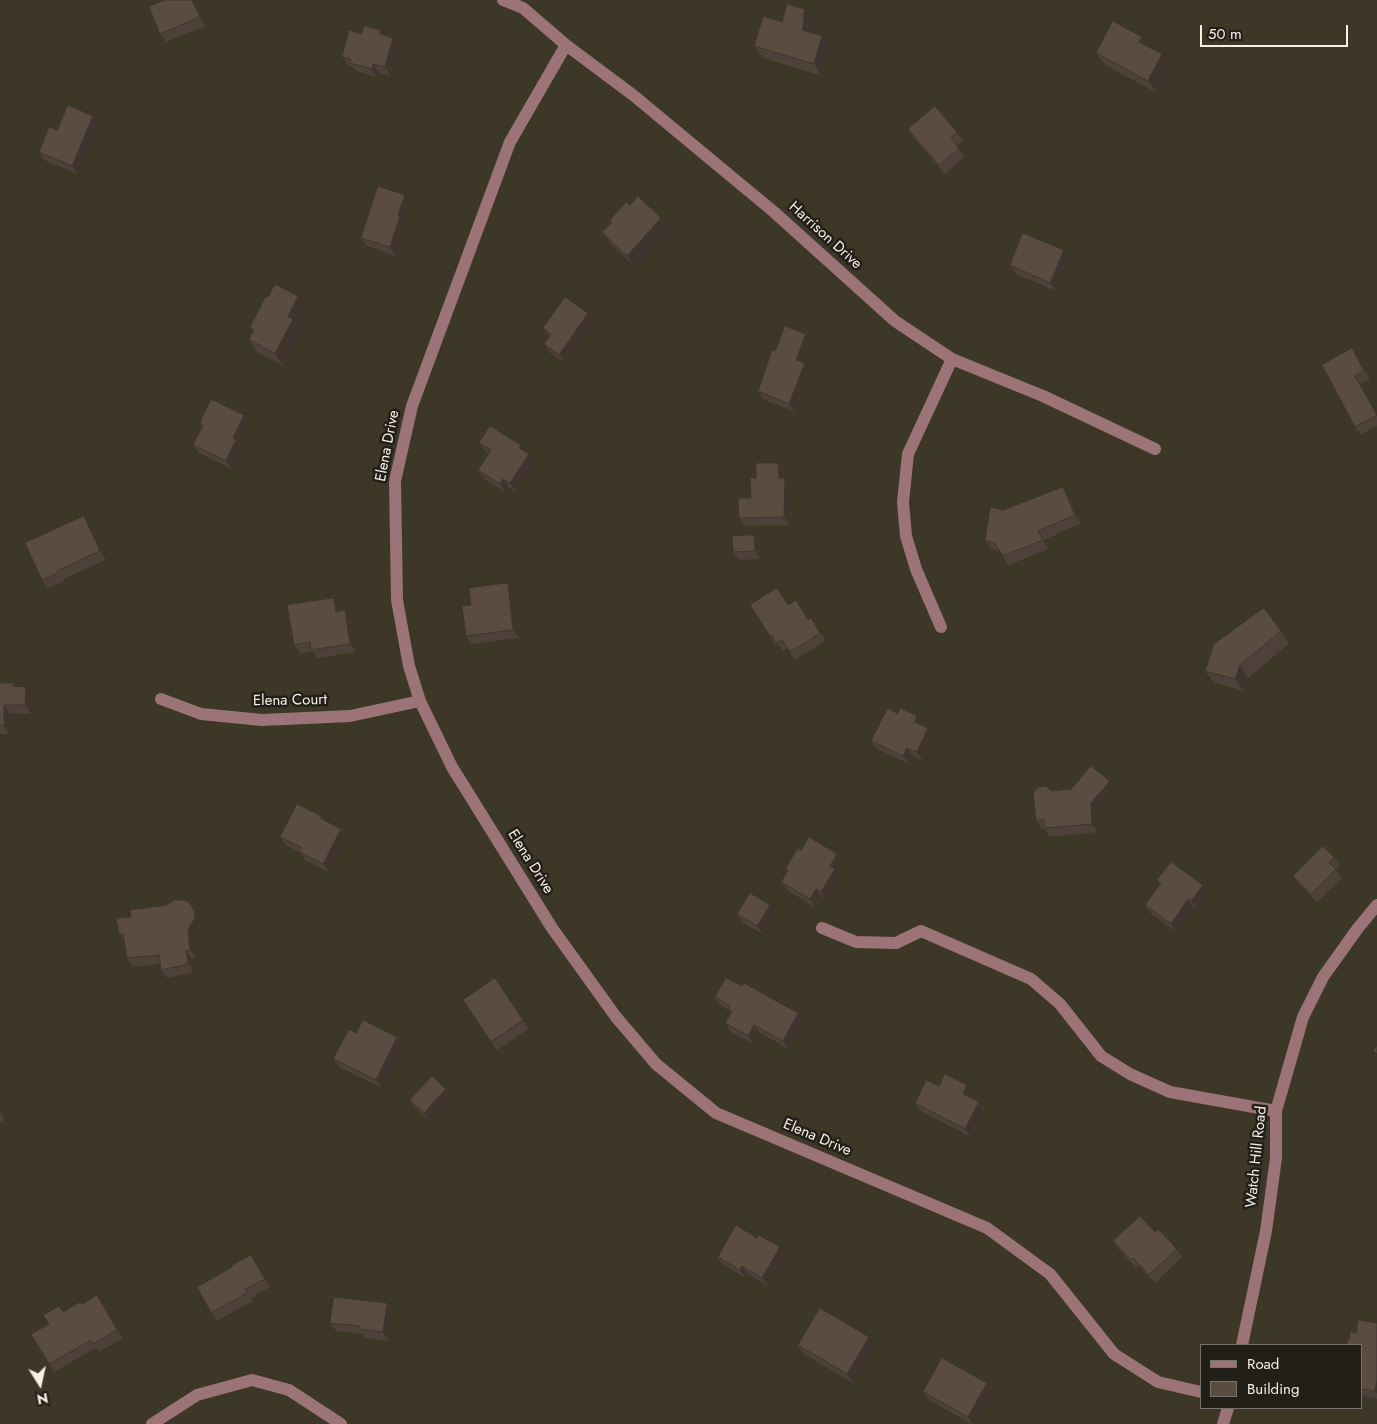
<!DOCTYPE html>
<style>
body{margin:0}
#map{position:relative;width:1377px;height:1424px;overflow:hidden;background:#3d3728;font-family:Jost,sans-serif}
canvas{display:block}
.legend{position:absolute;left:1200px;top:1344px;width:162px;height:65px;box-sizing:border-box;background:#221f18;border:1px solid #76736b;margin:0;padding:6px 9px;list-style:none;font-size:15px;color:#f5f1e8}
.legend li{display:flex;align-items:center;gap:10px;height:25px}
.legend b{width:25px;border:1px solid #76736b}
.north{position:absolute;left:15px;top:1359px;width:50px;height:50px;-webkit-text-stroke:4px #221f18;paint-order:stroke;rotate:170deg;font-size:14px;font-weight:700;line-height:20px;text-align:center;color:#f5f1e8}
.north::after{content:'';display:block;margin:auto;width:18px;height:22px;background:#f5f1e8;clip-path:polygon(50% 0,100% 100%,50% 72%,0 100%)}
.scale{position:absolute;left:1200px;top:25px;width:148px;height:22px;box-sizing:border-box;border:2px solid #f5f1e8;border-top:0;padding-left:6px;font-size:15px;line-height:18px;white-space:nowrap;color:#f5f1e8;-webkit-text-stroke:4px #221f18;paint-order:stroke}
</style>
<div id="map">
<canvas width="1377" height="1424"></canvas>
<ul class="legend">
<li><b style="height:6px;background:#9c7377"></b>Road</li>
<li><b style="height:14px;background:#5b4c42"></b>Building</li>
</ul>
<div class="north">N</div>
<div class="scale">50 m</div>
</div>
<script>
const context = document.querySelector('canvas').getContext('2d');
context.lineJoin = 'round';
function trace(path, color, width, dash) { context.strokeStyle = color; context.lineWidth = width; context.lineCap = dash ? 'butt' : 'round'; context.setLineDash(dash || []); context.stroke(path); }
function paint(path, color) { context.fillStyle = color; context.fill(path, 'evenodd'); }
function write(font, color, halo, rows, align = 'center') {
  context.font = font + ' Jost,sans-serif'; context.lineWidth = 5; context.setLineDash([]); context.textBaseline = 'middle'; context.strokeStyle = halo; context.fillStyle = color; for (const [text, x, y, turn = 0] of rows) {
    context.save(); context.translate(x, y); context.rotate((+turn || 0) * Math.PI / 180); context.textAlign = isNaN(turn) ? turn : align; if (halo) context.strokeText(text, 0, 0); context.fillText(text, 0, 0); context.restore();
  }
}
trace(new Path2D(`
 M503 0 523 8 566 45 633 95 774 212 895 321 952 359 1043 396 1155 449
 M566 45 510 142 412 406 395 481 397 600 409 666 420 701 452 767 552 928 616 1017 656 1064 716 1113 987 1228 1050 1274 1114 1354 1158 1382 1201 1392
 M941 627 916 569 906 536 903 502 908 454 952 359
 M161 699 201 714 262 720 350 716 420 701
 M822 928 856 942 896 943 921 931 1031 979 1060 1004 1101 1056 1130 1074 1170 1092 1276 1111
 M1242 1345 1266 1231 1276 1158V1111L1303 1017 1323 977 1358 928 1377 905
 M152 1424 197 1395 252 1380 289 1390 341 1424
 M1223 1424 1228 1408`), '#9c7377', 12);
paint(new Path2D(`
 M165 0H195L206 26 166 42 160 34Z
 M782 22H814L812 29 814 32 813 33 822 36 830 48 822 76 763 58 754 46Z
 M361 34 384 36 399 46 391 76 379 73 377 77 356 71 353 67 348 65 342 57Z
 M1150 48 1171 67 1157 93 1105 65 1096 53Z
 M93 116 99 124 77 174 44 160 39 152 57 130Z
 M908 129 957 132 963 141 957 146 965 157 945 174 913 137Z
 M405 195 411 203 404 222 406 225 396 256 367 246 361 238Z
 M630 205 670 230 636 268 611 244 602 232 611 222 610 220Z
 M1070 258 1056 291 1016 274 1010 265Z
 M307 308 298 326 302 332 284 366 257 352 249 339 253 332 250 327Z
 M588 313 594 321 565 363 550 353 544 344 549 336 543 328Z
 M806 334 812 342 804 363 811 371 795 412 764 400 758 391 775 351Z
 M1352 348 1358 357 1370 379 1361 384 1377 414V426L1360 435 1355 427Z
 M244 415 249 423 239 445 242 448 232 469 199 453 193 445 202 427 200 423Z
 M479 443 525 451 534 462 516 492 509 487 506 492 484 479 478 470 488 454 485 451Z
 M784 471V478H785L791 486 790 525 745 526 739 518 751 498 756 478Z
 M1069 495 1081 523 1044 540 1049 549 1008 565 1000 551 991 549 985 540 1003 510Z
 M84 516 90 524 106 560 63 579 64 581 48 588 42 580Z
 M754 535 759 543 760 559 739 560 733 552Z
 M513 592 519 638 471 644 466 636 471 605Z
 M783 596 788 605 802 609 809 620 811 619 826 641 795 660 787 648 783 651 777 644 775 645 770 636Z
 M334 598 340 606 341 611 345 610 351 619 356 652 317 658 312 651 300 653 294 645Z
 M1264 608 1289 644 1248 678 1244 691 1214 683 1205 671Z
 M0 683H13L15 687 31 695V714L10 713V734H0Z
 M923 725V726L934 737 923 761 913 756 909 764 877 749 871 741Z
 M1110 781 1116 789 1097 811 1098 832 1050 837 1044 829H1042L1036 821 1051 791 1071 789Z
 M321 816 324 820 341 829 347 837 329 872 305 860 299 852 286 845 280 837Z
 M801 850 843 863 837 872 841 878 827 900 822 897 816 908 787 890 781 882 787 872 785 869Z
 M1334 857 1340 866 1336 870 1342 878 1317 902 1299 884 1293 876Z
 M1157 880 1203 885 1209 893 1197 910 1194 908 1176 932 1150 913 1145 905 1160 884Z
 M195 911 201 920 199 928 193 937 196 958 192 959 193 971 191 972V973L167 978 161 970 160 964 133 967 127 958 124 941 119 934 131 917Z
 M776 913 763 934 743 923 737 914Z
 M495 978 529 1029 497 1050 463 1000Z
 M742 986 798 1013 804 1021 789 1049 760 1033 754 1044 731 1032 725 1023 731 1013 730 1011 721 1006 715 997Z
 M356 1033 397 1037 403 1046 382 1088 339 1067 333 1059Z
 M939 1086 973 1093 971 1098 979 1102 984 1111 971 1137 921 1111 915 1103Z
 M446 1089 452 1097 430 1121 415 1108 410 1100Z
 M0 1112 5 1119 0 1123Z
 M1155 1232 1177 1249 1182 1257 1155 1283 1139 1266 1136 1268 1119 1250 1113 1241Z
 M757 1238 780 1247 786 1256 768 1286 748 1274 746 1278 723 1265 718 1257Z
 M257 1263 270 1287 251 1298 253 1301 217 1321 211 1313Z
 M387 1303 393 1312 389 1341 365 1338 363 1334 336 1331 330 1323Z
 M82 1304H103L123 1338 99 1352 96 1348 54 1372 49 1364V1324L59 1306 63 1312Z
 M1377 1323V1399L1361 1396V1345L1349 1340 1356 1333Z
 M869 1337 875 1345 853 1383 804 1354 798 1345Z
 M987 1383 993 1392 974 1424H971L929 1400 923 1392Z`), '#4e4139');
paint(new Path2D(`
 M192 0H195L206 26 200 17Z
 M805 9 814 22 812 29 814 32 811 42 802 30 803 19Z
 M822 36 830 48 822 76 814 64Z
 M1142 37 1151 49 1139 42Z
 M393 38 399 46 391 76 385 67Z
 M1162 54 1171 67 1157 93 1148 81Z
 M373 64 379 73 377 77 372 69Z
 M93 116 99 124 77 174 72 166Z
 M405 195 411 203 404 222 406 225 396 256 390 247 398 215Z
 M661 218 670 230 636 268 627 256Z
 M1064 250 1070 258 1056 291 1050 283Z
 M298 296 307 308 298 326 302 332 284 366 275 354 288 317Z
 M588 313 594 321 565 363 559 355Z
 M806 334 812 342 802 368 796 360Z
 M1352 348 1358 357 1370 379 1364 371Z
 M805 363 811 371 795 412 789 404Z
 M1355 376 1361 384 1377 414V416Z
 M244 415 249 423 239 445 242 448 232 469 226 461 233 438Z
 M521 445 526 453 519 448Z
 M529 454 534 462 516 492 510 483Z
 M778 463 784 471 785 486 779 478Z
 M785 478 791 486 790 525 784 517Z
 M503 479 509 487 506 492 500 484Z
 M1063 487 1069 495 1081 523 1075 515Z
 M84 516 90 524 106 560 100 551Z
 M1038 531 1044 540 1049 549 1043 540Z
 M754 535 759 543 760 559 755 551Z
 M508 583 513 592 519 638 513 630Z
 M334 598 340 606 342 620 336 612Z
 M345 610 351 619 356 652 350 644Z
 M1240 665 1248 678 1244 691 1235 679Z
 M26 687 31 695V714L25 705Z
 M4 705 10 713V734L4 726Z
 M917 716 923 725 920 731 915 722Z
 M928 728 934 737 923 761 917 752Z
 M907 748 913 756 909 764 903 756Z
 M1110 781 1116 789 1097 811 1098 832 1092 824 1091 803Z
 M341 829 347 837 329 872 323 864Z
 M837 854 843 863 837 872 841 878 827 900 821 892 830 866Z
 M1203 885 1209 893 1197 910 1191 901Z
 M816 889 822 897 816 908 810 899Z
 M1188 899 1194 908 1176 932 1171 924Z
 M189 902 201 920 199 928 193 937 196 958 190 950 188 929Z
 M770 905 776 913 763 934 757 926Z
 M186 951 192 959 193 971 188 962Z
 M798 1013 804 1021 789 1049 783 1041Z
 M754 1025 760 1033 754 1044 748 1036Z
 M397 1037 403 1046 382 1088 376 1080Z
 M967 1085 973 1093 968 1103 963 1094Z
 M446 1089 452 1097 430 1121 424 1113Z
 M979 1102 984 1111 971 1137 965 1129Z
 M780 1247 786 1256 768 1286 762 1278Z
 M251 1255 257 1263 270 1287 265 1279Z
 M742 1266 748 1274 746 1278 740 1270Z
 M97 1295 103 1304 123 1338 117 1330Z
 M387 1303 393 1312 389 1341 383 1332Z
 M869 1337 875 1345 853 1383 847 1374Z
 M1377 1380V1394L1375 1391Z
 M987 1383 993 1392 974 1424H972L968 1417Z`), '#40352e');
const building = new Path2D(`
 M165 0H192L200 17 160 34 149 7Z
 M787 4 805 9 803 19H805L802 30 822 36 814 64 754 46 763 16 782 22Z
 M1113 21 1142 37 1139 42 1162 54 1148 81 1096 53Z
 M364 26 380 30V34L393 38 385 67 373 64 372 69 350 63 351 59 342 57 349 30 361 34Z
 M68 105 93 116 72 166 39 152 49 127 57 130Z
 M935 106 957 132 951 138 959 149 939 165 908 129Z
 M378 186 405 195 398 215 400 216 390 247 361 238Z
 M638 196 661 218 627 256 602 232 612 222 610 220 626 202 630 205Z
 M1023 233 1064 250 1050 283 1010 265Z
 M275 284 298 296 288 317 293 319 275 354 249 339 254 330 250 327 266 296 268 297Z
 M565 297 588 313 559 355 544 344 551 334 543 328Z
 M785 326 806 334 796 360 805 363 789 404 758 391 772 350 775 351Z
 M1352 348 1364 371 1355 376 1377 415 1355 427 1322 365Z
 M211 399 244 415 233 438 236 440 226 461 193 445 203 425 200 423Z
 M490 426 521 445 519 448 529 454 510 483 503 479 500 484 478 470 491 450 479 443Z
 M756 463H778L779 478H785L784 517 739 518 738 498H751L750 478H756Z
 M1063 487 1075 515 1038 531 1043 540 1003 556 995 544 985 540 990 507 1003 510Z
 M84 516 100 551 57 571 58 573 42 580 25 543Z
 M754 535 755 551 733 552 732 536Z
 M508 583 513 630 466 636 462 606 471 605 469 588Z
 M777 588 788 605 796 600 808 620 811 618 820 633 790 652 782 640 777 643 772 635 770 636 750 605Z
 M334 598 336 612 345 610 350 644 311 650 310 642 294 645 287 605Z
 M1264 608 1281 631 1240 665 1235 679 1205 671 1214 644Z
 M0 683H13V686L26 687 25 705H4V726L0 725Z
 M888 708 898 714 900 708 917 716 915 722 928 728 917 752 907 748 903 756 871 741Z
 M1091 766 1110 781 1091 803 1092 824 1044 828V819L1036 821 1033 793 1038 787 1046 786 1051 791 1071 789Z
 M297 804 321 816 320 818 341 829 323 864 299 852 301 847 280 837Z
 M809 837 837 854 830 866 835 869 821 892 816 889 810 899 781 882 788 870 785 869 798 848 801 850Z
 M1323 846 1334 857 1329 863 1336 869 1311 894 1293 876Z
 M1171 862 1203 885 1191 901 1188 899 1171 924 1145 905 1161 883 1157 880Z
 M750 893 770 905 757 926 737 914Z
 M174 900H185L189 902 195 912 194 920 188 929 190 950 186 951 188 962 185 964V965L161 970 159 955 127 958 123 934H119L116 918 131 917 130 910 167 905Z
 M495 978 523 1020 491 1042 463 1000Z
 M726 978 742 986 744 983 798 1013 783 1041 754 1025 748 1036 725 1023 732 1011 729 1009 730 1006 715 997Z
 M363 1020 397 1037 376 1080 333 1059 349 1029 356 1033Z
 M1377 1046V1054L1373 1051Z
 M945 1074 967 1085 963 1094 979 1102 965 1129 915 1103 926 1080 939 1086Z
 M432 1076 446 1089 424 1113 410 1100Z
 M1140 1216 1155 1232 1158 1229 1177 1249 1149 1275 1133 1258 1131 1260 1113 1241Z
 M736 1225 757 1238 759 1235 780 1247 762 1278 742 1266 740 1270 718 1257Z
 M251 1255 265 1279 245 1289 247 1293 211 1313 197 1287 232 1267 231 1266Z
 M97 1295 117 1330 93 1344 91 1340 49 1364 31 1334 49 1324 43 1315 59 1306 63 1312 80 1302 82 1304Z
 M334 1297 387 1303 383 1332 359 1329 360 1326 330 1323Z
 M820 1308 869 1337 847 1374 798 1345Z
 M1358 1320 1377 1323V1380L1375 1391 1361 1389V1345H1347V1340H1349L1350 1331 1356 1333Z
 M942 1358 987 1383 968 1417 923 1392Z`);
paint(building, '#5b4c42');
trace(building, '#40352e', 1);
write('15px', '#f5f1e8', '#221f18', [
 ["Harrison Drive",825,236,42],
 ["Elena Drive",388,446,-79],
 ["Elena Court",290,701,-1],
 ["Elena Drive",530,862,58],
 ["Elena Drive",817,1138,23],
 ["Watch Hill Road",1257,1157,-84]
]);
</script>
